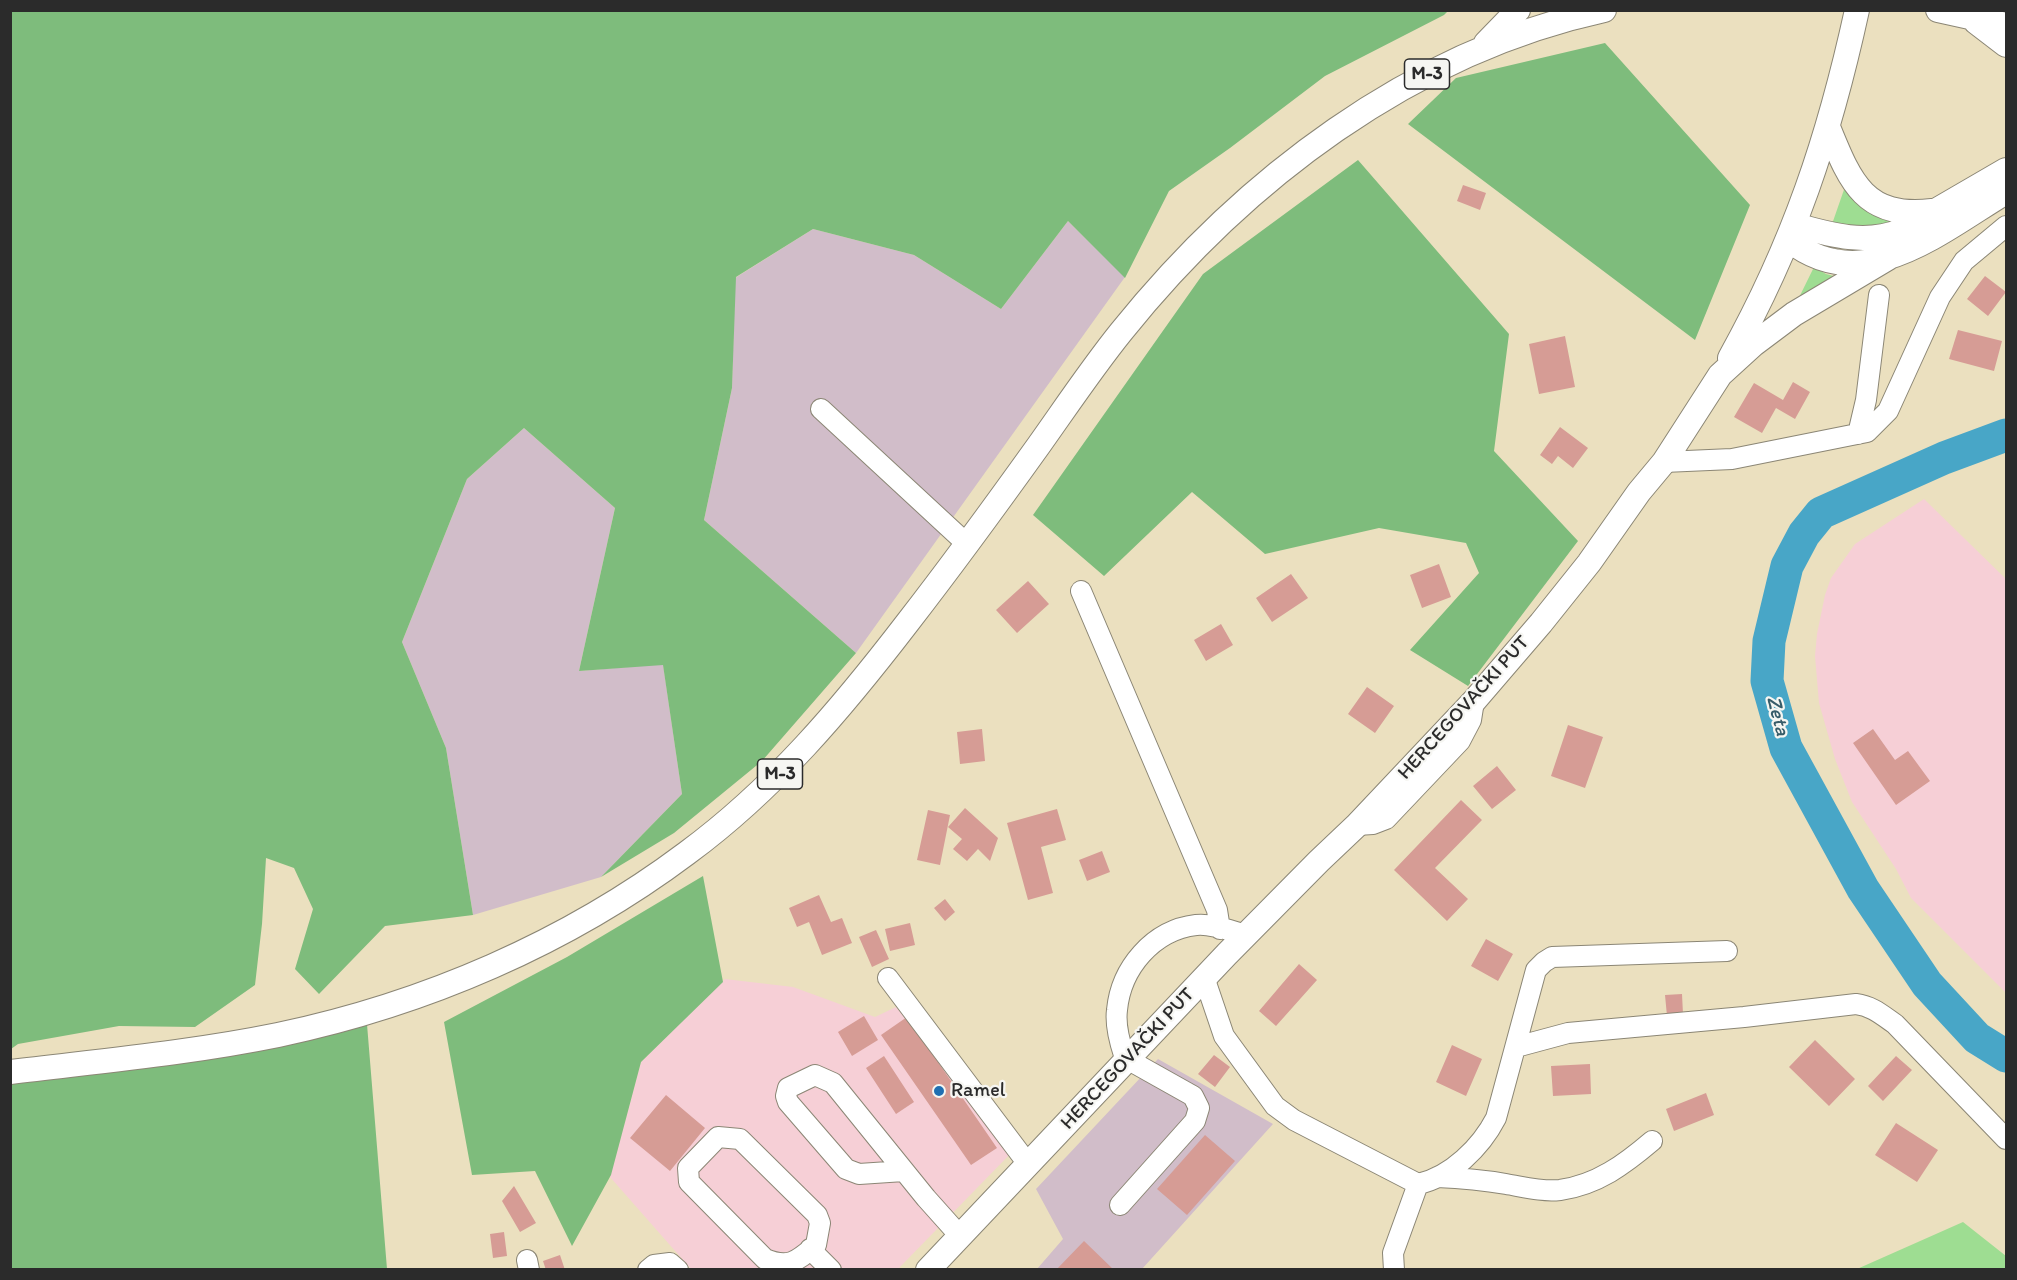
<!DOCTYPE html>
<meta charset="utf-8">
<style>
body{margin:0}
#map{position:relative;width:2017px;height:1280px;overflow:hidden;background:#ebe0bf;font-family:Itim,sans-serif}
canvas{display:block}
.frame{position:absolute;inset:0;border:12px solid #2b2b2b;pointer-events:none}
</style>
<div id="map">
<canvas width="2017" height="1280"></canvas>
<div class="frame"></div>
</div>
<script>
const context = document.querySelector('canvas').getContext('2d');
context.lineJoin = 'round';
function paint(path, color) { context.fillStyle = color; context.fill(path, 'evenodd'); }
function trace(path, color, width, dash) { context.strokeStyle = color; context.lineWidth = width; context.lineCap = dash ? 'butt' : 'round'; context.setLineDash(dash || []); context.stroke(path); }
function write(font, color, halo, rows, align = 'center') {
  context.font = font + ' Itim,sans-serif'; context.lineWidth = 4.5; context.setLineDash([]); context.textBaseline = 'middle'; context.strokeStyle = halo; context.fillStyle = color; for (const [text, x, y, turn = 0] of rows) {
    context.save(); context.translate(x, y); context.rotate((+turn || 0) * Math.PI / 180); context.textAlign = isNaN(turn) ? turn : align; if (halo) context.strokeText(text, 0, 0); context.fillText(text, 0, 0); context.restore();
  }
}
paint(new Path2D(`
 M1924 499 2006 579V993L1911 898 1896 869 1852 802 1835 759 1819 703 1815 656 1817 634 1825 595 1831 578 1855 544Z
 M725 979 793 987 875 1017 896 1007 1016 1148 898 1269H691L610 1177 641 1062Z`), '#f6cfd6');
paint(new Path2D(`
 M1068 221 1125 277 856 653 704 520 732 388 735 278 813 229 914 255 1001 309Z
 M524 428 615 508 579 671 663 664 682 794 601 877 473 915 446 748 402 642 467 479Z
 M1158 1059 1273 1124 1142 1269H1037L1063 1239 1036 1189Z`), '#d1bdc9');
paint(new Path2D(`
 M1847 181 1914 224 1831 227Z
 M1814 267 1826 274 1841 278 1786 324Z
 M1963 1222 2006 1256V1269H1857Z`), '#9edd92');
paint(new Path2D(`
 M11 10H1448V11L1444 15 1325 76 1230 148 1169 191 1125 278 1068 221 1001 309 914 255 813 229 736 277 732 388 704 520 856 653 762 761 674 833 601 877 682 794 663 665 579 671 615 508 524 428 467 479 402 642 446 748 473 915 385 926 319 994 295 969 313 909 294 868 266 858 262 924 255 985 195 1027 119 1026 18 1044 11 1049Z
 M1605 43 1750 205 1695 340 1408 124 1456 78Z
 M1358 160 1509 334 1494 451 1578 541 1468 686 1410 650 1479 573 1466 543 1379 528 1265 554 1192 492 1104 576 1033 515 1203 274Z
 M703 876 723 982 641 1062 611 1175 572 1246 535 1171 472 1175 444 1022 567 957Z
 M366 1012 387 1269H11L10 1072Z`), '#7ebc7c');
trace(new Path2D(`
 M2006 435 1944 458 1821 513 1804 534 1787 566 1769 641 1767 681 1786 748 1863 889 1927 984 1977 1038 2006 1056`), '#48a6c7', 33);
paint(new Path2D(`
 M1463 185 1486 193 1480 210 1457 201Z
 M1985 276 2006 292 1988 316 1967 299Z
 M1958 330 2002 341 1994 371 1949 359Z
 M1565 336 1575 387 1539 394 1529 344Z
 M1793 382 1810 392 1795 419 1776 408 1762 433 1734 417 1754 383 1783 400Z
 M1560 427 1588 448 1573 468 1558 456 1552 464 1540 455Z
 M1439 564 1451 597 1422 608 1410 575Z
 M1291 574 1308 598 1272 622 1256 598Z
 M1028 581 1049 604 1017 633 996 610Z
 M1221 624 1233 645 1206 661 1194 640Z
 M1367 687 1394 706 1375 733 1348 714Z
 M1568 725 1603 737 1585 788 1551 776Z
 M982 729 985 761 960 764 957 732Z
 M1873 729 1895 760 1908 751 1930 781 1896 805 1853 743Z
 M1497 766 1516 790 1492 809 1473 786Z
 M1461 800 1482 820 1435 868 1468 899 1447 921 1394 870Z
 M965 808 998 838 990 861 978 849 967 861 953 849 962 839 948 827Z
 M1057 809 1066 840 1041 847 1053 893 1028 900 1007 823Z
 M928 810 950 815 940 865 917 860Z
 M1102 851 1110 872 1087 881 1079 860Z
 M819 895 831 922 842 918 852 943 822 955 809 922 797 927 789 908Z
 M945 899 955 912 945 921 934 908Z
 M910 923 915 945 890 951 885 929Z
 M876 930 889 959 872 967 859 937Z
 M1486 939 1513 954 1498 981 1471 966Z
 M1299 964 1317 980 1276 1026 1259 1011Z
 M1682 994 1683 1014 1667 1016 1665 995Z
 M864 1016 878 1040 852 1056 838 1032Z
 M907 1017 997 1148 971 1165 881 1035Z
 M1815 1040 1855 1079 1829 1106 1789 1067Z
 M1452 1045 1482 1059 1466 1096 1436 1082Z
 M1214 1055 1230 1067 1215 1087 1198 1074Z
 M884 1056 914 1102 896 1114 866 1068Z
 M1896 1056 1912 1070 1883 1101 1868 1086Z
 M1590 1064 1591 1094 1553 1096 1551 1066Z
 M1706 1093 1714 1115 1674 1131 1666 1109Z
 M666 1095 705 1128 670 1171 630 1138Z
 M1896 1123 1938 1150 1917 1182 1875 1155Z
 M1205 1135 1235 1161 1187 1215 1157 1189Z
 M514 1186 536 1223 520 1232 502 1201Z
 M504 1232 507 1256 493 1258 490 1234Z
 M1084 1241 1114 1270H1056Z
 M560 1255 565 1270H546L543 1261Z`), '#d69c95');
const minor = new Path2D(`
 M821 409 968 545
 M1858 434 1866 400 1879 295
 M1664 462 1732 459 1867 432 1888 411 1940 297 1964 261 2006 226
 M1081 591 1217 910 1220 929
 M1357 825 1373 824 1386 819 1460 741 1471 720 1474 701
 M1204 977 1224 1036 1275 1106 1294 1120 1418 1184C1451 1177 1481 1147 1496 1118L1536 970 1544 962 1552 957 1727 951
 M888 978 1028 1164
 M1516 1047 1568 1033 1744 1017 1856 1004C1872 1006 1882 1015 1895 1024L2006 1139
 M718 1137 740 1139 817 1215 820 1223 816 1245C797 1261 789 1269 765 1259L689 1182 688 1168Z
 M904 1171 859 1174 846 1169 788 1102 786 1096 788 1088 815 1075 833 1083 926 1198 960 1236
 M1437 1177C1460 1178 1483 1180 1506 1184 1524 1187 1542 1192 1560 1190 1597 1185 1625 1164 1652 1141
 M1120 1205 1195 1121 1199 1108 1193 1096 1127 1059 1124 1055C1119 1040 1115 1025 1117 1010 1121 968 1153 930 1196 925 1211 923 1231 931 1246 935
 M810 1249 831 1270
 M527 1260 529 1270
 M648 1270 654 1265 670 1263 678 1270
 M1394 1270 1393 1253 1418 1184`);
const major = new Path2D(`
 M1938 10 2006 25
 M1976 22 2006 45
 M1486 43 1518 10
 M1828 127C1850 181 1864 219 1932 211
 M1795 225C1831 235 1865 245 1901 231L2006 170
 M1789 240C1863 299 1941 231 2006 192
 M1730 358C1794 243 1829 138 1857 10
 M10 1072C100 1061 190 1053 278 1035 425 1004 567 943 687 853 774 789 842 708 908 622 953 564 996 505 1039 445 1066 407 1092 368 1121 332 1243 180 1411 52 1604 10
 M928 1270 1227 954 1319 861 1357 825 1474 701 1541 623 1589 563 1639 492 1664 462 1720 375 1754 344 1794 314 1888 258`);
trace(minor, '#8b8675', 22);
trace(major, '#8b8675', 26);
trace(minor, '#fff', 20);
trace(major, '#fff', 24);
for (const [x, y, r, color] of [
 [939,1091,6,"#1f6fb2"]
]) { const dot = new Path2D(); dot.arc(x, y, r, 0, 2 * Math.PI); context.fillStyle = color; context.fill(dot); trace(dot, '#f6f6f2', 2); }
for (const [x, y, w] of [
 [1427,74,45],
 [780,774,45]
]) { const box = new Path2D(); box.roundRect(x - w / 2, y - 15, w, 30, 4.5); context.fillStyle = '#f6f6f2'; context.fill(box); trace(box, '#2b2b2b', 1.5); }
write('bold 18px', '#2b2b2b', null, [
 ["M-3",1427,74],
 ["M-3",780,774]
]);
write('20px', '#2b2b2b', '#f6f6f2', [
 ["HERCEGOVAČKI PUT",1464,708,-48],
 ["HERCEGOVAČKI PUT",1128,1059,-47]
]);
write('20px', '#2b2b2b', '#f6f6f2', [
 ["Ramel",951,1091]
], 'left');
write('italic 21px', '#375c69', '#f6f6f2', [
 ["Zeta",1777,716,75]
]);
</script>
